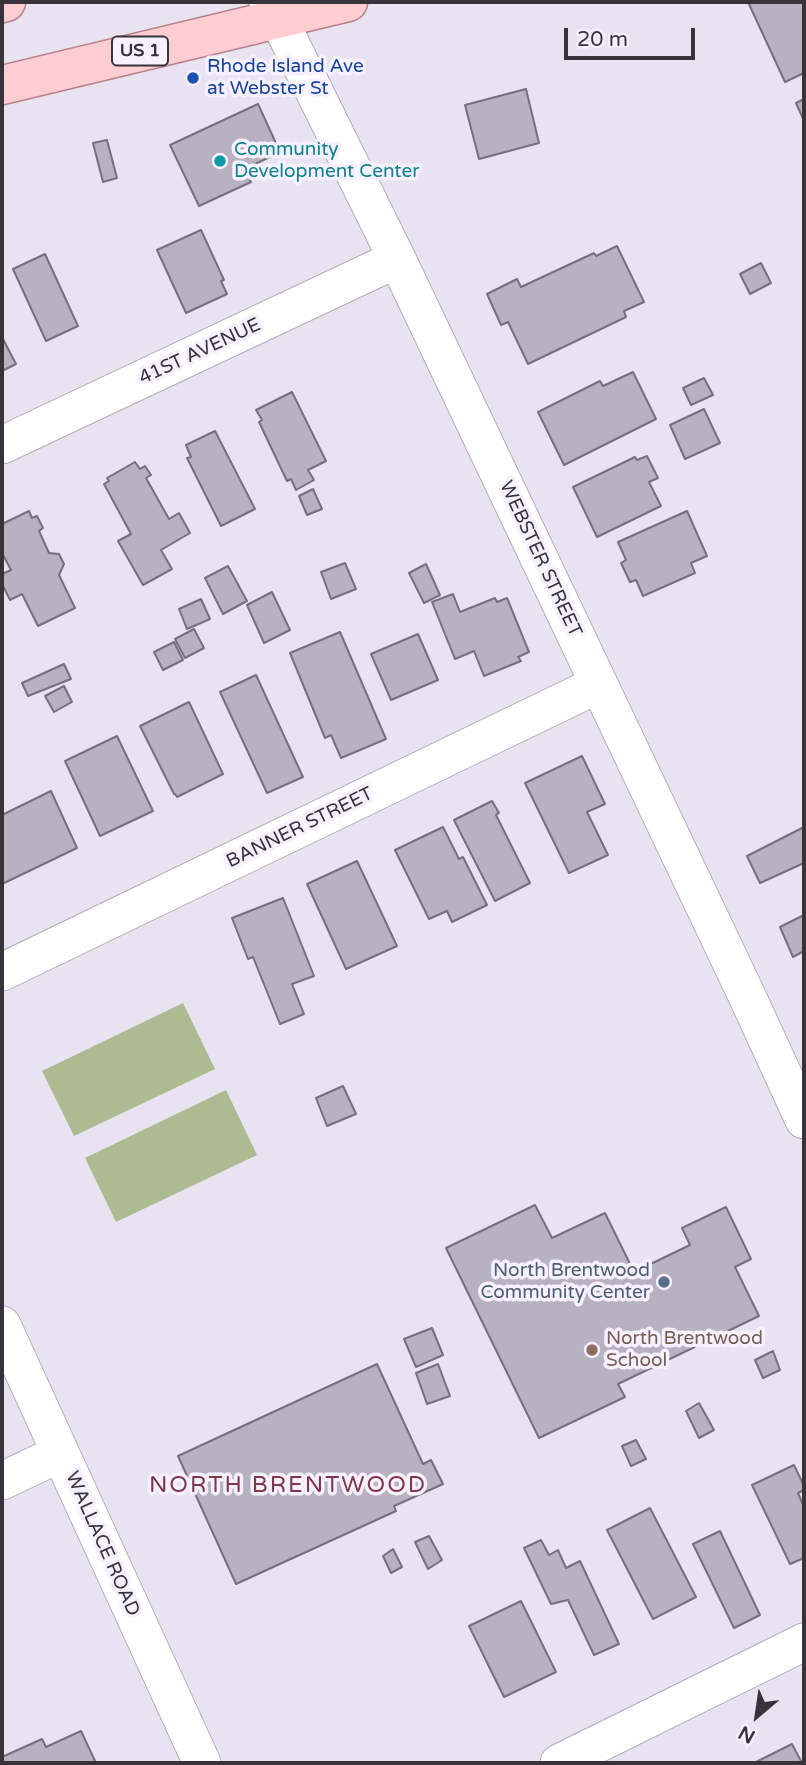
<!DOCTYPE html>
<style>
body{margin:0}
#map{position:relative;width:806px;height:1765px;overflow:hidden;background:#e9e3f1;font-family:"Varela Round",sans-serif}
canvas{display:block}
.frame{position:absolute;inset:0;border:4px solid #36343a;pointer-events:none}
.north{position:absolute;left:722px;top:1681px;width:70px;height:70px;-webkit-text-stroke:5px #f6f0ff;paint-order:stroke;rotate:209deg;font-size:19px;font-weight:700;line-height:28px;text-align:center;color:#36343a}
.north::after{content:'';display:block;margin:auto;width:24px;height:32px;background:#36343a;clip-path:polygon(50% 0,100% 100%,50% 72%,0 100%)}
.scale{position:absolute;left:564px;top:28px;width:131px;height:32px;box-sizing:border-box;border:4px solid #36343a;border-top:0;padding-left:9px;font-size:21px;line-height:24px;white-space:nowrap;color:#36343a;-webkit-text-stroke:5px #f6f0ff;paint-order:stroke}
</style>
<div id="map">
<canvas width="806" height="1765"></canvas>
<div class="frame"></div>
<div class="north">N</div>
<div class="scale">20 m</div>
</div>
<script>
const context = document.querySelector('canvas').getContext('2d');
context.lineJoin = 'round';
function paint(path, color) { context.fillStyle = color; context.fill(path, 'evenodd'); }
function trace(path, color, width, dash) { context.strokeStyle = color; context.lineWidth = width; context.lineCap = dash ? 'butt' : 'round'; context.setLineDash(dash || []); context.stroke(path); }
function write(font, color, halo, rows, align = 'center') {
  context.font = font + ' "Varela Round",sans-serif'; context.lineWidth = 7; context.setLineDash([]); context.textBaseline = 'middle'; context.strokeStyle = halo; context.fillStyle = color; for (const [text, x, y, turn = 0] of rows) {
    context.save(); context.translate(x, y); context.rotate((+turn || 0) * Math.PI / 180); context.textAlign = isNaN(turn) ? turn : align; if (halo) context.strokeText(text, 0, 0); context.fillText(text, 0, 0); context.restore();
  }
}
paint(new Path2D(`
 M183 1003 215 1069 74 1136 42 1071Z
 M226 1090 257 1155 116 1222 85 1158Z`), '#adbb92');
const building = new Path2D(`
 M748 2H804V73L785 82Z
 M526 89 539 143 479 159 465 105Z
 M804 99V121L796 103Z
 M258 104 280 152 245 169 251 182 199 206 170 145Z
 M107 140 117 178 103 182 93 143Z
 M201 230 224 280 221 281 227 294 186 313 157 250Z
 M617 246 644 302 624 311 626 317 528 364 508 322 501 325 487 294 517 279 521 287 594 253 596 256Z
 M45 254 78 326 46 341 13 269Z
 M761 263 771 283 750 294 740 274Z
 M2 337 16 364 2 371Z
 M633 372 656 419 564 465 538 412 600 381 603 386Z
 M704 378 713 395 691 405 683 388Z
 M292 392 326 461 308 470 314 480 296 490 291 479 287 481 259 422 262 420 256 410Z
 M704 409 720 443 685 459 670 425Z
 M215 431 255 509 221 526 187 458 191 457 186 445Z
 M647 456 658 478 649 482 661 506 597 537 573 487 635 457 637 460Z
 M135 462 140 469 145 466 151 475 146 478 169 519 179 513 190 533 161 550 172 569 143 585 118 541 131 534 104 484 109 481 107 478Z
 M313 489 322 509 307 515 299 496Z
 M29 511 32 518 37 516 43 528 39 531 49 553 59 554 64 564 59 575 75 608 38 626 22 594 10 600 2 584V574L11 570 2 553V524Z
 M687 511 707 556 691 563 695 573 643 596 636 580 630 582 621 563 626 560 618 542Z
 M345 563 356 589 331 599 321 572Z
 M426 564 440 595 424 603 409 573Z
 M228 566 247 601 223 614 205 578Z
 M272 592 290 630 264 643 247 605Z
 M453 594 460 612 495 598 497 602 507 598 529 652 518 657 521 661 484 676 474 651 455 659 432 602Z
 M201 599 210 619 187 629 179 609Z
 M194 629 204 648 185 658 175 639Z
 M340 632 386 739 341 758 331 735 325 738 290 653Z
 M418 634 438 680 391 700 371 654Z
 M174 642 183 660 163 670 154 652Z
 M64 664 71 679 28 696 22 683Z
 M256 675 303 777 267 793 220 692Z
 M64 686 72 702 54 712 45 696Z
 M189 702 223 774 177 797 175 794H174L140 726Z
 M117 736 153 811 100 836 65 761Z
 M582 756 605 804 587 812 608 855 569 873 525 783Z
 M51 791 77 848 2 884V815Z
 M492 801 499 813 496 815 530 883 495 901 454 820Z
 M443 827 459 859 463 857 487 905 452 922 447 911 429 919 395 850Z
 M804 827V863L760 883 747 856Z
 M357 861 397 946 346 969 307 884Z
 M283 898 314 976 292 984 304 1014 280 1024 253 957 248 959 232 918Z
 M804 915V951L793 957 780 927Z
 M343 1086 356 1114 327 1126 316 1098Z
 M535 1205 552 1238 605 1213 634 1272 690 1245 682 1228 726 1207 751 1259 735 1267 759 1316 618 1384 625 1397 539 1438 446 1248Z
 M432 1328 443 1355 416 1367 404 1339Z
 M773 1351 780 1370 763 1378 755 1360Z
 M377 1364 423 1464 431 1460 443 1484 394 1506 396 1511 236 1584 178 1456Z
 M438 1364 450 1396 427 1404 416 1373Z
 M699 1403 714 1430 699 1438 686 1411Z
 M636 1440 646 1459 631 1466 622 1446Z
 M794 1465 804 1486V1490L798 1493 804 1507V1558L790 1564 752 1485Z
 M650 1508 696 1597 653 1619 607 1530Z
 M720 1531 760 1615 734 1628 693 1544Z
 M429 1536 442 1560 428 1569 415 1542Z
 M541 1540 549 1555 558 1550 566 1568 580 1561 619 1644 594 1655 568 1600 551 1604 524 1548Z
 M393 1549 402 1567 391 1573 383 1556Z
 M521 1601 556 1672 504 1697 469 1626Z
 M81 1731 96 1763H2V1757L42 1739 46 1747Z
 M792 1744 802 1763H754Z`);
paint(building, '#b7b2bf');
trace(building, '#75707d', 2);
const minor = new Path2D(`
 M268 2 278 18 397 259 747 996 804 1120
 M2 445 397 259
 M2 972 599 684
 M2 1325 202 1763
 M2 1481 44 1461 60 1452
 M559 1763 804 1642`);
const primary = new Path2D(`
 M2 3 6 2
 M2 85 348 2`);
trace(minor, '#b1acb9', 39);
trace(primary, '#b78289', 41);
trace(minor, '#fff', 37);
trace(primary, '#fdcdd2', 38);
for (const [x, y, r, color] of [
 [193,78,7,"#1a4fb4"],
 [220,161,7,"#0f9aa8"],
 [664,1282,7,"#5c6f8a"],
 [592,1350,7,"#8d6e63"]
]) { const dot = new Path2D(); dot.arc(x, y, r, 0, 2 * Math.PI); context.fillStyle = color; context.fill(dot); trace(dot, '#f6f0ff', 2.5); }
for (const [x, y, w] of [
 [140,51,56]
]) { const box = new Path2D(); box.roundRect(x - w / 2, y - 14.5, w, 29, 5); context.fillStyle = '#f6f0ff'; context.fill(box); trace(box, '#36343a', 2); }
write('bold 18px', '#36343a', null, [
 ["US 1",140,51]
]);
write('19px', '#164399', '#f6f0ff', [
 ["Rhode Island Ave",207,67],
 ["at Webster St",207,89]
], 'left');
write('19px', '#0d838f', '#f6f0ff', [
 ["Community",234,150],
 ["Development Center",234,172]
], 'left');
write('19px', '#36343a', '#f6f0ff', [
 ["41ST AVENUE",200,352,-25],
 ["WEBSTER STREET",540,559,65],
 ["BANNER STREET",300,828,-26],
 ["WALLACE ROAD",102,1544,66]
]);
write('19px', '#4e5e75', '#f6f0ff', [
 ["North Brentwood",650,1271],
 ["Community Center",650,1293]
], 'right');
write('19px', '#785e54', '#f6f0ff', [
 ["North Brentwood",606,1339],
 ["School",606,1361]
], 'left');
context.letterSpacing = '2px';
write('23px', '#7f384b', '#f6f0ff', [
 ["NORTH BRENTWOOD",288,1486]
]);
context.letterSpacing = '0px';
</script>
